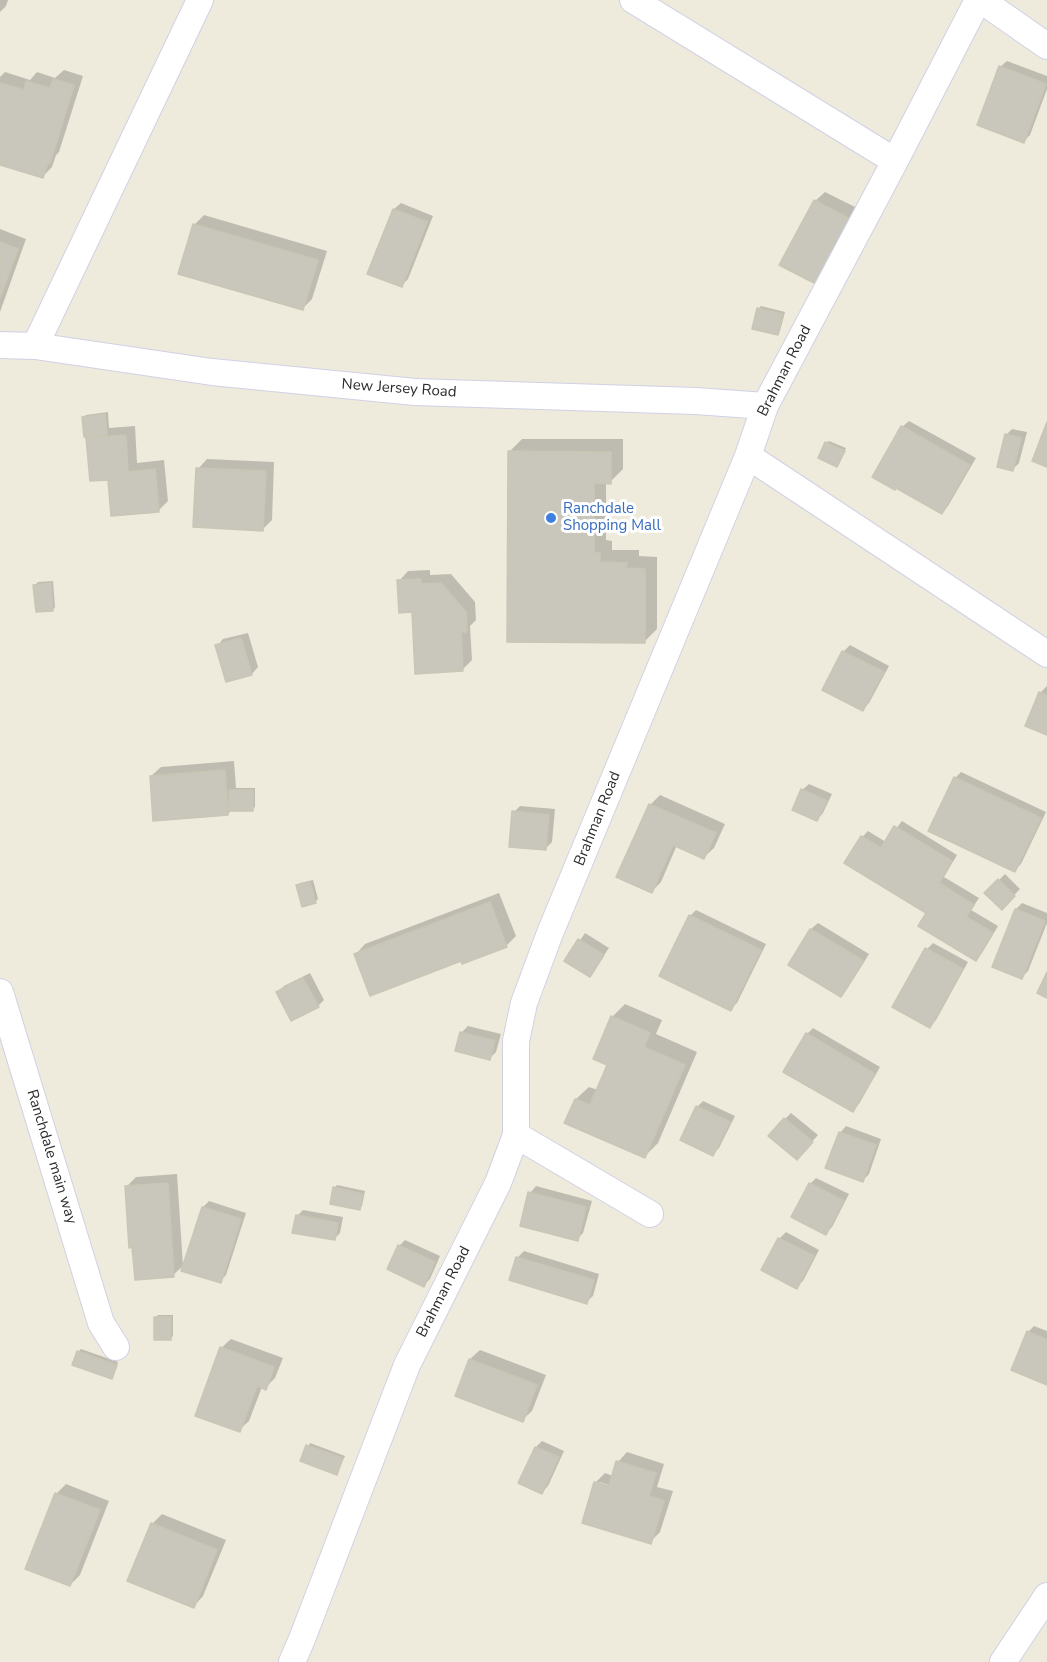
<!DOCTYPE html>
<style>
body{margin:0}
canvas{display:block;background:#eeeadc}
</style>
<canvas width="1047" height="1662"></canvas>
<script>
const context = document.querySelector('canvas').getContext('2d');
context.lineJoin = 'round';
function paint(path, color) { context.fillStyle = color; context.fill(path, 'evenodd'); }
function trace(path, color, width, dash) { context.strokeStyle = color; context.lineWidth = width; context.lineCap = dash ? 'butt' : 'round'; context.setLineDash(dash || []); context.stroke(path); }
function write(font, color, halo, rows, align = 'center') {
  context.font = font + ' "Nunito Sans",sans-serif'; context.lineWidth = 6; context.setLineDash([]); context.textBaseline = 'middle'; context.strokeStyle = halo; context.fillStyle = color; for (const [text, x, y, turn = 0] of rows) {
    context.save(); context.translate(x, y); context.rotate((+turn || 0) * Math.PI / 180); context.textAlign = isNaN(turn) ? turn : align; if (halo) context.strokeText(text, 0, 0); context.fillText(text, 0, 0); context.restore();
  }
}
paint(new Path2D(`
 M0 0H8L6 6 0 12Z
 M1007 61 1047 76V89L1030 135 1024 141 1000 67Z
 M64 70 83 76 59 152 56 155 52 167 42 177 0 164V77L5 72 30 80 37 72 55 78Z
 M825 192 861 210 827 274 815 201Z
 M401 203 433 216 408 279 402 285 369 273 394 209Z
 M204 215 327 251 312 299 302 309 180 273 195 224Z
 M0 229 26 239 0 312Z
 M761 306 785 312 780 331 777 334 758 309Z
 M108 412 109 428 135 426 137 463 164 460 168 501 158 511 109 478 88 439 92 435 83 417 86 415Z
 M909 421 976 458 948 506 942 512 902 427Z
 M1012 429 1027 432 1019 463 1013 469 1006 435Z
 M522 439H623V469L610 482H606V540L612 541V550H639V556L657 557V629L644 642 510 451Z
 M829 441 846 448 837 466 826 443Z
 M207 459 274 462 272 520 262 530 198 469Z
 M430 570V575L451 574 475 602 476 620 470 626 472 660 462 670 413 611 399 581 408 571Z
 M53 581 55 607 53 610 35 585 38 582Z
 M248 633 258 667 252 674 217 646 223 639Z
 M850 645 889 666 869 703 863 709 824 689 843 652Z
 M1047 686V733L1027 725 1041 692Z
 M234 761 236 788H255V807L253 809 232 810 228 814 151 776 161 767Z
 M961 772 1046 812 1021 864 1015 870 955 778Z
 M809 784 832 794 823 813 817 820 802 790Z
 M660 795 725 824 714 848 704 857 677 845 661 882 652 891 650 805Z
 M520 806 555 809 552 842 546 848 514 812Z
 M902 821 957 855 944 877 979 898 971 910 998 926 982 953 976 959 862 837 868 831 886 842Z
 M1005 874 1020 889 1002 908 986 893Z
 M313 880 318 899 315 902 298 885 300 883Z
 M499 893 516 936 506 946 462 959 356 954 365 944Z
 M1022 903 1047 913V923L1028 971 1022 977 1016 909Z
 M696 910 766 944 737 1003 730 1009 690 916Z
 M818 923 869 954 847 989 841 996 790 965 811 929Z
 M585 933 609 948 590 975 566 961Z
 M933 943 968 962 936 1020 930 1026 894 1007 927 949Z
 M310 973 324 1000 318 1006 278 992 284 986Z
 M625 1004 662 1020 656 1034 697 1052 658 1143 645 1156 576 1099 589 1087 598 1090 609 1064 612 1017Z
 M468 1026 501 1034 496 1052 490 1058 457 1049 462 1032Z
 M813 1028 880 1067 859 1104 852 1110 807 1034Z
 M703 1101 735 1116 719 1148 712 1155 697 1107Z
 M791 1113 818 1135 803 1152 785 1119Z
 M846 1126 881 1139 869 1174 863 1180 840 1133Z
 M177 1174 183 1266 173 1275 126 1187 136 1177Z
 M816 1178 849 1194 832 1227 826 1233 810 1184Z
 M337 1185 365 1191 362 1206 360 1208 334 1188Z
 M536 1186 592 1201 583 1233 577 1239 530 1193Z
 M209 1201 246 1213 226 1275 220 1281 203 1207Z
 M303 1210 343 1217 340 1233 334 1239 297 1216Z
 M786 1232 819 1250 803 1281 796 1287 763 1269 779 1239Z
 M405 1240 440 1256 430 1279 424 1285 399 1246Z
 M524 1251 599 1274 593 1296 586 1302 517 1258Z
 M158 1315H173V1336L171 1338 155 1318Z
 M1034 1326 1047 1331V1384L1028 1332Z
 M231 1339 283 1358 275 1378 265 1388 262 1387 249 1421 239 1430 221 1348Z
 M81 1349 118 1362 114 1375 111 1377 78 1352Z
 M480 1350 546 1375 532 1411 522 1420 457 1395 470 1359Z
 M542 1441 564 1451 548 1486 542 1492 520 1483 536 1447Z
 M310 1443 345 1456 337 1473 302 1460Z
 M627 1452 664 1464 657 1487 673 1491 660 1532 650 1542 595 1483 605 1473 613 1476 618 1462ZM599 1482 616 1487 599 1485Z
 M66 1484 109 1501 80 1575 70 1585 56 1494Z
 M162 1514 226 1540 203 1596 194 1606 152 1524Z`), '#0003');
const building = new Path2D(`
 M999 66 1046 84 1024 143 977 125Z
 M53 79 74 85 50 164 48 163 43 178 0 165V83L24 90 26 81 50 88Z
 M814 200 852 220 818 285 779 265Z
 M393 209 427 222 402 287 367 274Z
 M193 224 318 260 303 310 178 274Z
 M0 242 18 249 0 298Z
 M757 308 783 314 778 335 752 329Z
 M105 414 107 435 84 437 82 417Z
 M1047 422V467L1032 461Z
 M901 426 970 465 942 514 896 488 895 490 872 477Z
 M1005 434 1021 438 1013 471 997 467Z
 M126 435 128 472 155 469 159 512 111 516 108 480 90 481 86 438Z
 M825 442 845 451 837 467 818 458Z
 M508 451 611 452V484L594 483V553H600V562L627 563 626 568 645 569V643L507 642Z
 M196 468 266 471 263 531 193 527Z
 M421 579V584L441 583 466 612 467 632H461L463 671 415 674 412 612 399 613 397 580Z
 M51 583 53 611 36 612 33 585Z
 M241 638 252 675 226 682 215 645Z
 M842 651 884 672 863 711 822 690Z
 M1039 692 1047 695V735L1025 726Z
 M225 770 228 815 153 821 150 776Z
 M954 777 1041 818 1015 872 928 831Z
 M801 789 827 801 817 821 792 810Z
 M229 790H253V811H229Z
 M649 804 716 833 704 859 673 845 652 893 616 877Z
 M512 811 549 815 546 850 509 847Z
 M894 826 952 861 939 883 974 905 966 917 993 933 976 961 918 926 926 913 844 863 861 836 881 848Z
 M998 879 1015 896 1002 910 984 893Z
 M310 882 316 903 302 907 296 885Z
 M490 902 507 947 462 964 461 961 370 996 354 954Z
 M1015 909 1045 921 1022 979 992 967Z
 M689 915 761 950 731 1011 659 976Z
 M810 929 864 961 841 997 788 965Z
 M578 939 604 955 590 977 564 961Z
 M925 948 963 969 930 1028 892 1007Z
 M1047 972V998L1037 993Z
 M303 978 319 1007 291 1021 276 992Z
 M611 1016 650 1033 644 1047 685 1065 645 1158 564 1123 575 1099 590 1105 607 1065 593 1059Z
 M460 1032 495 1041 490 1060 455 1051Z
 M806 1033 875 1074 853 1112 783 1072Z
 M696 1106 730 1122 713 1156 680 1140Z
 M784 1118 813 1142 797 1160 768 1136Z
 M839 1132 876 1145 863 1182 825 1168Z
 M168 1183 174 1277 135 1280 132 1247 129 1248 125 1186Z
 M809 1183 844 1201 826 1235 791 1217Z
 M333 1187 363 1194 360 1210 330 1204Z
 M528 1192 586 1207 578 1241 520 1226Z
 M202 1207 241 1219 221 1283 181 1271Z
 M296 1215 338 1223 335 1240 292 1233Z
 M778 1238 814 1256 797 1289 761 1270Z
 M398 1245 435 1262 424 1287 387 1269Z
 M516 1257 594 1280 587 1304 509 1280Z
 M154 1317H171V1340H154Z
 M1027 1331 1047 1340V1385L1011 1370Z
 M220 1347 274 1367 266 1390 257 1386 240 1432 195 1416Z
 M77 1351 117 1365 112 1379 72 1365Z
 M469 1359 537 1385 523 1422 455 1396Z
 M306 1445 343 1458 337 1475 300 1461Z
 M535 1447 559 1457 542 1494 518 1483Z
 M616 1461 656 1473 649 1496 664 1501 651 1544 582 1523 594 1482 609 1486Z
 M55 1493 100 1510 70 1586 25 1569Z
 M151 1523 217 1550 194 1608 127 1581Z`);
paint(building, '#c9c6bb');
trace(building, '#cac6b5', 1.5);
const street = new Path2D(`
 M633 0 895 161
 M981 0 1047 46
 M0 345 35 346 212 372 415 392 696 401 765 406
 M35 346 200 0
 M748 456 1047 654
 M0 992 101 1323 116 1347
 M516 1135 650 1214
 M292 1662 302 1639 407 1365 498 1183 516 1135V1041L524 1003 550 933 748 456 765 406 895 161 978 0
 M1003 1662 1047 1596`);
trace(street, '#d1d1e5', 28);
trace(street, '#fff', 26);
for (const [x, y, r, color] of [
 [551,518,6,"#3f7fe0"]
]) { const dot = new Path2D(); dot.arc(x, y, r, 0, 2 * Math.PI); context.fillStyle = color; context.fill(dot); trace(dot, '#fff', 2); }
write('15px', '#2b2b2b', '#fff', [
 ["Brahman Road",785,371,-63],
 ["New Jersey Road",399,389,4],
 ["Brahman Road",598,819,-68],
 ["Ranchdale main way",51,1157,73],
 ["Brahman Road",444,1292,-63]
]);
write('15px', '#366cbe', '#fff', [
 ["Ranchdale",563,509],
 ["Shopping Mall",563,526]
], 'left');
</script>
